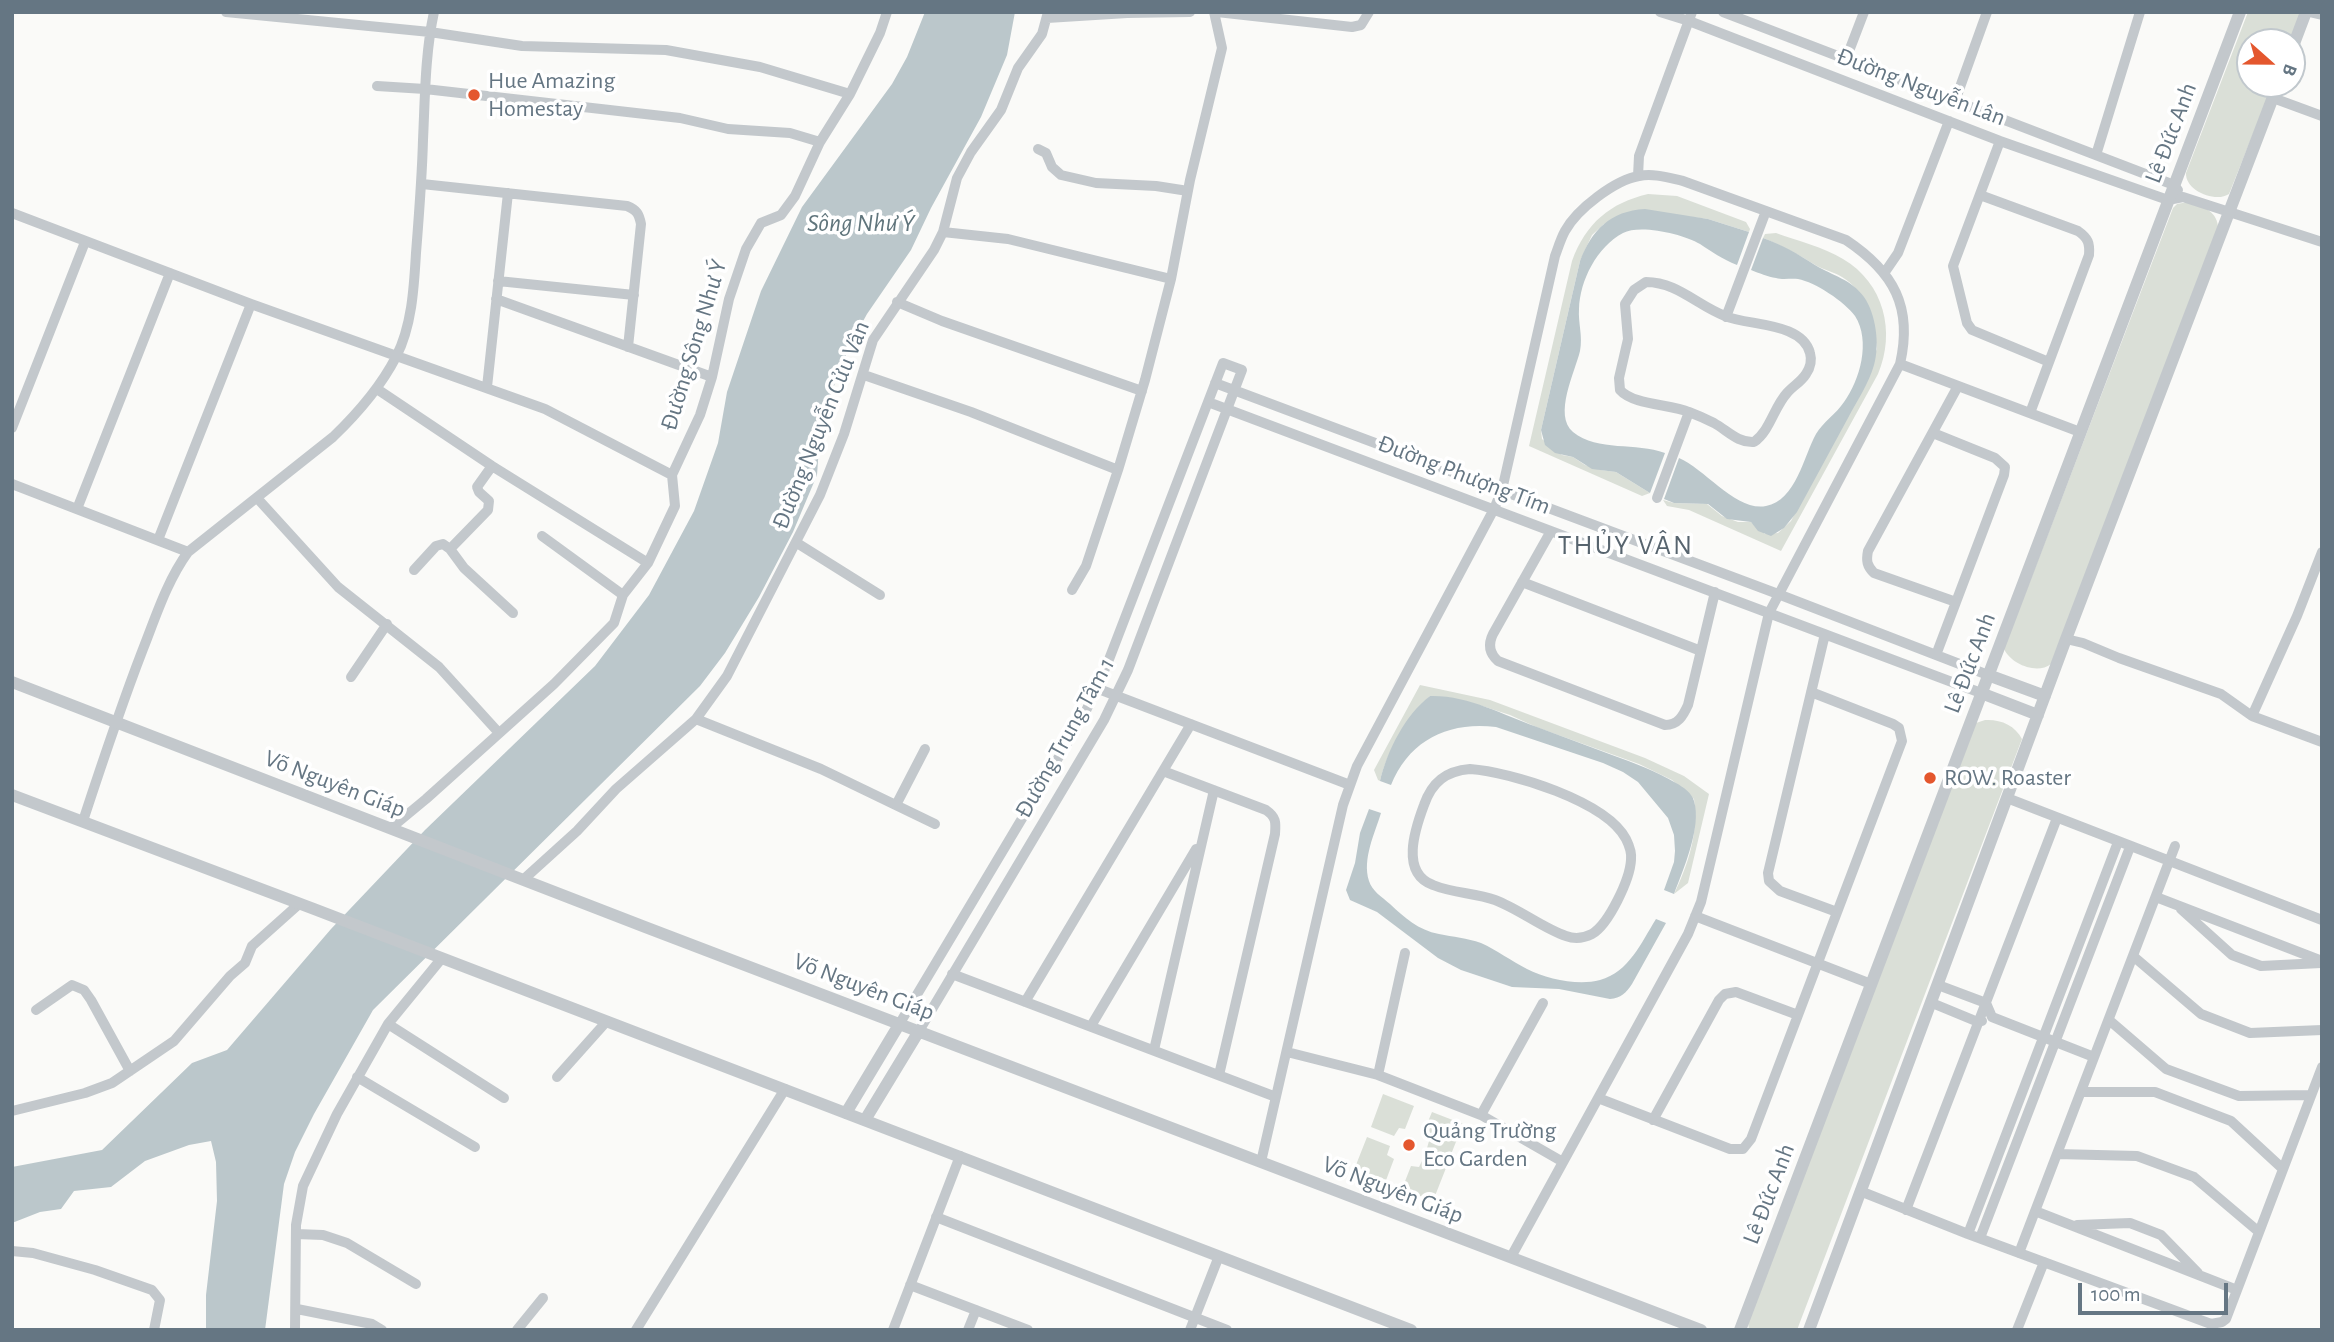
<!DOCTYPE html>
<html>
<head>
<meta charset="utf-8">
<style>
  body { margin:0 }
  #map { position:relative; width:2334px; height:1342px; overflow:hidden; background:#fafaf8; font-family:"Alegreya Sans",sans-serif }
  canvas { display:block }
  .frame { position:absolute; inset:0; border:14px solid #657683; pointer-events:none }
  .north { position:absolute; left:2236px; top:28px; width:70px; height:70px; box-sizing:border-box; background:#fff; border:2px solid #c1c8cd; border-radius:50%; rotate:111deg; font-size:19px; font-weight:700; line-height:28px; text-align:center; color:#657683 }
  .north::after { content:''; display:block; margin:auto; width:24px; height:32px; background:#e4572e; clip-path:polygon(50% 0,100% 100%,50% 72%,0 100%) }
  .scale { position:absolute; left:2078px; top:1283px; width:150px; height:32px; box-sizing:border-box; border:4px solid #657683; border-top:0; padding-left:9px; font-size:21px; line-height:24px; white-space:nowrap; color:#657683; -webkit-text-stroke:5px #fff; paint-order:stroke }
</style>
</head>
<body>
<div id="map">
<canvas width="2334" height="1342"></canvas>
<div class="frame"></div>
<div class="north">B</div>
<div class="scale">100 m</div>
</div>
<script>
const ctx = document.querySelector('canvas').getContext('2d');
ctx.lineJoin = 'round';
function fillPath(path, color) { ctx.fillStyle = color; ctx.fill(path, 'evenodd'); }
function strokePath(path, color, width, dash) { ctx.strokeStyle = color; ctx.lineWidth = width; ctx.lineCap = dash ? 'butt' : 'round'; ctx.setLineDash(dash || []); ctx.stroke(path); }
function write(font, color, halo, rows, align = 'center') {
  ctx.font = font + ' "Alegreya Sans",sans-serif'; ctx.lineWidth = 7; ctx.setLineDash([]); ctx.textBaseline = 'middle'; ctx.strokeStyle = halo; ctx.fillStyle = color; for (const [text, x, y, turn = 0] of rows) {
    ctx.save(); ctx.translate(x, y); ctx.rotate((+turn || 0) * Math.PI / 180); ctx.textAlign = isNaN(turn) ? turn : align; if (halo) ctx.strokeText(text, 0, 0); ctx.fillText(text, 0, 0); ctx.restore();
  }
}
fillPath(new Path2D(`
  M2248,12H2301L2289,42H2250V84H2273L2229,194C2216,203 2185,191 2186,173Z
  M1648,194L1677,196L1746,222L1750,229L1749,232L1708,219L1668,214L1604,224L1592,235L1580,261L1541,430L1542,439L1562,455L1573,457L1585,465L1601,470L1616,472L1650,493L1642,496L1529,446L1572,261C1586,223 1610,203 1648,194Z
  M2188,202C2201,207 2216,209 2218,226L2051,664C2037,675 2011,664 2004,649L2173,208L2177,204Z
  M1776,233C1798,241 1823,247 1843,259C1884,283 1896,332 1878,374L1781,551L1689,510L1667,506L1663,500L1674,503L1707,504L1722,516L1738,522H1751L1765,534L1778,533L1791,521L1877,349C1874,323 1867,292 1842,277C1834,272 1825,270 1817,266C1799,255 1783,246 1763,238L1765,234Z
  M1420,685L1490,700L1645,758L1684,776L1709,794L1688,883L1674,894C1688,865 1699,832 1694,799L1672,780L1639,764L1536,727L1510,715L1479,705L1430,696C1407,720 1388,748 1380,781L1378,780L1374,770Z
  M1985,720C2000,719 2015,725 2022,739L1797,1330H1749L1748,1323L1976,723Z
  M1383,1094L1414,1106L1405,1129L1399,1128L1394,1136L1371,1127Z
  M1432,1112L1463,1124L1450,1157L1427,1148L1429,1141L1422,1136Z
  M1367,1137L1390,1146L1387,1155L1394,1159L1385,1183L1354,1170Z
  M1423,1159L1446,1168L1433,1201L1402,1189L1411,1166L1419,1167Z`), '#dadfd7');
fillPath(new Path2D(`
  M925,12H1015L1007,55L981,117L931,208L911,250L867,314L850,345L821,419L817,475L793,532L759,597L725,653L700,686L373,1010L314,1114L295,1152L284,1184L265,1330H206V1295L217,1201L216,1162L211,1141L189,1145L145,1161L111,1187L74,1191L61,1209L40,1212L12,1223V1167L102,1150L192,1063L227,1050L331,929L425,830L595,666L649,595L694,511L718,443L727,392L761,291L802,207L892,84L907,57Z
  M1645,209L1708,219L1749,232L1737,265C1722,259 1712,252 1700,244C1683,234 1640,224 1623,233C1597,247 1580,280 1579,309C1578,323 1583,336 1580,351C1575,372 1553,415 1573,432C1598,452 1636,442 1665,453L1650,493L1616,472L1592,469L1573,457L1555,453L1545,445L1541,430L1580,261C1592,230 1610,211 1645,209Z
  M1763,238C1783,245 1798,254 1815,265C1833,276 1851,279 1864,297C1876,314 1880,345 1874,365C1869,383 1857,401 1848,418C1831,449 1814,481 1797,512L1784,528L1771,536L1758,531L1751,522L1727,519L1708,504L1674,503L1664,499L1679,458C1705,469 1737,512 1766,506C1796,501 1804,455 1816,434C1823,422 1836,414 1844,402C1860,380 1871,341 1855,316C1845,302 1815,282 1798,279C1791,278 1783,280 1776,278C1768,277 1759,273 1751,270Z
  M1430,696C1468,695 1503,715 1537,727C1562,736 1587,746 1612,755C1634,763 1656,771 1676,783C1683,787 1692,793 1694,801C1702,827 1683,870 1674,894L1664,890L1674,862L1675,851L1674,835L1668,818L1638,782L1623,772L1603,763L1496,727C1449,721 1409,740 1391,785L1380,781C1387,751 1405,715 1430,696Z
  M1369,809L1381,813C1375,833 1362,859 1369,881C1372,891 1382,897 1390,904C1405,918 1418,930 1439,934C1453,937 1467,938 1481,943C1497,950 1511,961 1527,969C1547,979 1578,986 1600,980C1629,972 1641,943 1656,919L1666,923L1632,984C1626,993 1621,998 1610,999L1559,989L1512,987L1461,970L1438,958L1377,912L1350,900L1346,890L1355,863L1360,833Z`), '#bbc7cb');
strokePath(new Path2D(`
  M226,12L430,32L522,46L666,50L760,67L850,94
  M1217,12L1352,27L1361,25L1369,12
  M1660,12L1689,21L2000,141L2168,200L2183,197L2322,242
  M1723,12L2174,185L2178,190
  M2309,12L2322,15
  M1047,18L1127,13L1190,12
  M1846,59L1864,12
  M377,86L425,89L680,118L728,129L790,133L820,142
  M2273,98L2322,116
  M1955,101L1987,12
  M2000,141L1953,266L1967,323L1972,330L2049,362
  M1038,149L1046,153L1052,167L1061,175L1096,183L1156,186L1188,191
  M2096,155L2140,12
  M1638,176L1639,156L1692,12
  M422,184L627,206C637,210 639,214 641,224L628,347
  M1980,195L2078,231C2088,238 2090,243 2089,255L2030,413
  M12,213L251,304L545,409L672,475
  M943,232L1008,239L1171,279
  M1885,272L1898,253L1949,121
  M498,281L634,295
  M1646,282C1677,282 1698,306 1725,316C1749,326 1802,322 1810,353C1812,360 1810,368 1806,374C1801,382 1793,386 1787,393C1774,407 1770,431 1754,442C1738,443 1728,431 1714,423C1706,419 1697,415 1689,412C1670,404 1633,405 1620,390L1619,378L1628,339L1625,304L1634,290Z
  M496,299L712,377
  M897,302L942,321L1142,391
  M1726,317L1766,211
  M1900,364L2080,432
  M864,375L971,412L1118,470
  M1215,383L1778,594L1988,675
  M487,387L508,193
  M377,389L492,466L648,563
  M1208,402L1981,693
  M12,428L85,242
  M1933,433L1995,458L2005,467L2004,475L1936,655
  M12,484L188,552
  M257,498L338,587L439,667L499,733
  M1657,498L1689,412
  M77,509L170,273
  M1551,531L1493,634C1488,644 1489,653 1498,661L1665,725C1678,725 1683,716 1688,705L1715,592
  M542,536L623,595
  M158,540L251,304
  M797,543L880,595
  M450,549L488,510L489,501L479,492L477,487L492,466
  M414,570L436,546L443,544L450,549L464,568L513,613
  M1522,582L1701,651
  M1072,590L1086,566L1118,470L1145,380L1171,279L1190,180L1222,48L1214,12
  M1956,602L1874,573C1867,566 1866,561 1868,551L1958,386
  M1825,634L1768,873L1769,881L1780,891L1837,912
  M2066,639L2083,643L2119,658L2221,694L2252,716L2322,742
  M351,677L387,624
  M1096,688L1350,785
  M2252,716L2297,616L2322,552
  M696,719L821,769L935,824
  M1470,769C1511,772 1606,801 1626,839C1629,845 1632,853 1631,860C1630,879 1609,924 1592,934C1584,938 1574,939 1566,936C1544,929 1519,909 1495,900C1475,893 1452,893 1433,885C1400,873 1415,829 1424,805C1432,782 1446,771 1470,769Z
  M1163,771L1266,810C1276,817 1276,822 1275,834L1219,1075
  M2007,798L2322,920
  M896,805L925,749
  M83,821C102,763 121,706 143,649C156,616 167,581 188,552L333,437C358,413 380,388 396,357C412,326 414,287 416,253C419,215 422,178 423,140C425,98 425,54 434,12
  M391,828L426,799L554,684L614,623L623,595L648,563L675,506L672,475L700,415L712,377L729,299L746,249L761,223L781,215L795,196L820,142L850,94L880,33L887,12
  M524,879L577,831L616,789L696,719L727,676L820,495L844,434L873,340L934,250L943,232L957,178L971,152L1001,110L1018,68L1042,34L1048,12
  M2156,897L2322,961
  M2181,909L2232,955L2261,966L2321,963
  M1695,916L1871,984
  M2133,956L2201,1014L2250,1033L2322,1030
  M952,974L1276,1097
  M1938,985L1986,1003L1992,1017L2094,1057
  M1025,1002L1191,724
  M1932,1003L1978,1022L1982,1021
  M36,1010L72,985L84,990L91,1000L130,1071
  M2109,1020L2166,1069L2239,1096L2311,1095
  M900,1023L1085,713L1108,662L1223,363L1242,370L1128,670L1104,720L919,1031
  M388,1024L504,1098
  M1091,1026L1196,849
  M1154,1050L1214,790
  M1287,1052L1378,1075L1481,1115L1563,1162
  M1378,1075L1405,953
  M357,1077L475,1147
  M557,1077L607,1021
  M2081,1092H2155L2231,1121L2283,1169
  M1598,1098L1730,1149H1743L1751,1139L1902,741L1899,728L1893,724L1811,692
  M12,1111L85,1093L112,1083L174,1041L230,976L245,963L252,946L299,904
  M1481,1115L1543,1003
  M1653,1120L1719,1000L1725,994L1736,992L1798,1015
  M2057,1154L2137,1156L2194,1177L2259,1232
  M1261,1162L1343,805L1357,766L1494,509L1502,490L1555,256C1558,248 1561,238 1565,231C1577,209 1615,180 1639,176C1654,173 1669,178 1683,181L1846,240C1894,272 1913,307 1900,364L1769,613L1701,902L1688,934L1511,1257
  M1860,1191L1968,1234L2211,1324L2222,1322L2226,1319L2322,1067
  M1906,1210L2057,818
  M2035,1211L2237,1290
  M936,1217L1227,1330
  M2077,1225L2130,1223L2161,1235L2198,1273
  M296,1234L323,1235L347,1243L416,1284
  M1968,1234L2118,842
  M1980,1238L2130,847
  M12,1251L33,1253L95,1270L152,1290L160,1300L154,1330
  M2019,1253L2175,846
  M910,1285L1028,1330
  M297,1309L372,1324L382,1330
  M295,1330L296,1225L303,1186L337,1114L388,1024L442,958
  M517,1330L543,1298
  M636,1330L785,1089
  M893,1330L960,1156
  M968,1330L976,1310
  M1190,1330L1219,1256
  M2017,1330L2044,1262`), '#c3c8cc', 10);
strokePath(new Path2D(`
  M2292,49L2306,12
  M1988,675L2045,696
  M12,682L645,927L1701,1330
  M1981,693L2038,715
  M12,795L314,909L1411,1330
  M846,1113L900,1023
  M865,1120L919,1031
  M1740,1330L2240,12
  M1809,1330L2066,639L2278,84`), '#c3c8cc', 12);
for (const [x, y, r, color] of [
  [474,95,7,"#e4572e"],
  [1930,778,7,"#e4572e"],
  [1409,1145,7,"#e4572e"]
]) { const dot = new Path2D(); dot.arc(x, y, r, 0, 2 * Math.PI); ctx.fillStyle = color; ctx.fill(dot); strokePath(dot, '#fff', 2.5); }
write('24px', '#657683', '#fff', [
  ["Hue Amazing",488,81],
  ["Homestay",488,109],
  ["ROW. Roaster",1944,778],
  ["Quảng Trường",1423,1131],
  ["Eco Garden",1423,1159]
], 'left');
write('24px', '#657683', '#fff', [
  ["Đường Nguyễn Lân",1921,87,21],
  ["Lê Đức Anh",2171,133,-69],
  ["Đường Sông Như Ý",694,345,-73],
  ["Đường Nguyễn Cửu Vân",821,425,-68],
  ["Đường Phượng Tím",1464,475,21],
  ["Lê Đức Anh",1970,663,-69],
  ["Đường Trung Tâm 1",1065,738,-61],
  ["Võ Nguyên Giáp",335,784,21],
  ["Võ Nguyên Giáp",864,987,21],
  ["Võ Nguyên Giáp",1393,1190,21],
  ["Lê Đức Anh",1769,1194,-69]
]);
write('italic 26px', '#60757c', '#fff', [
  ["Sông Như Ý",861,223]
]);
ctx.letterSpacing = '2px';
write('28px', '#57646e', '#fff', [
  ["THỦY VÂN",1626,546]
]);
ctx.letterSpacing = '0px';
</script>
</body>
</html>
